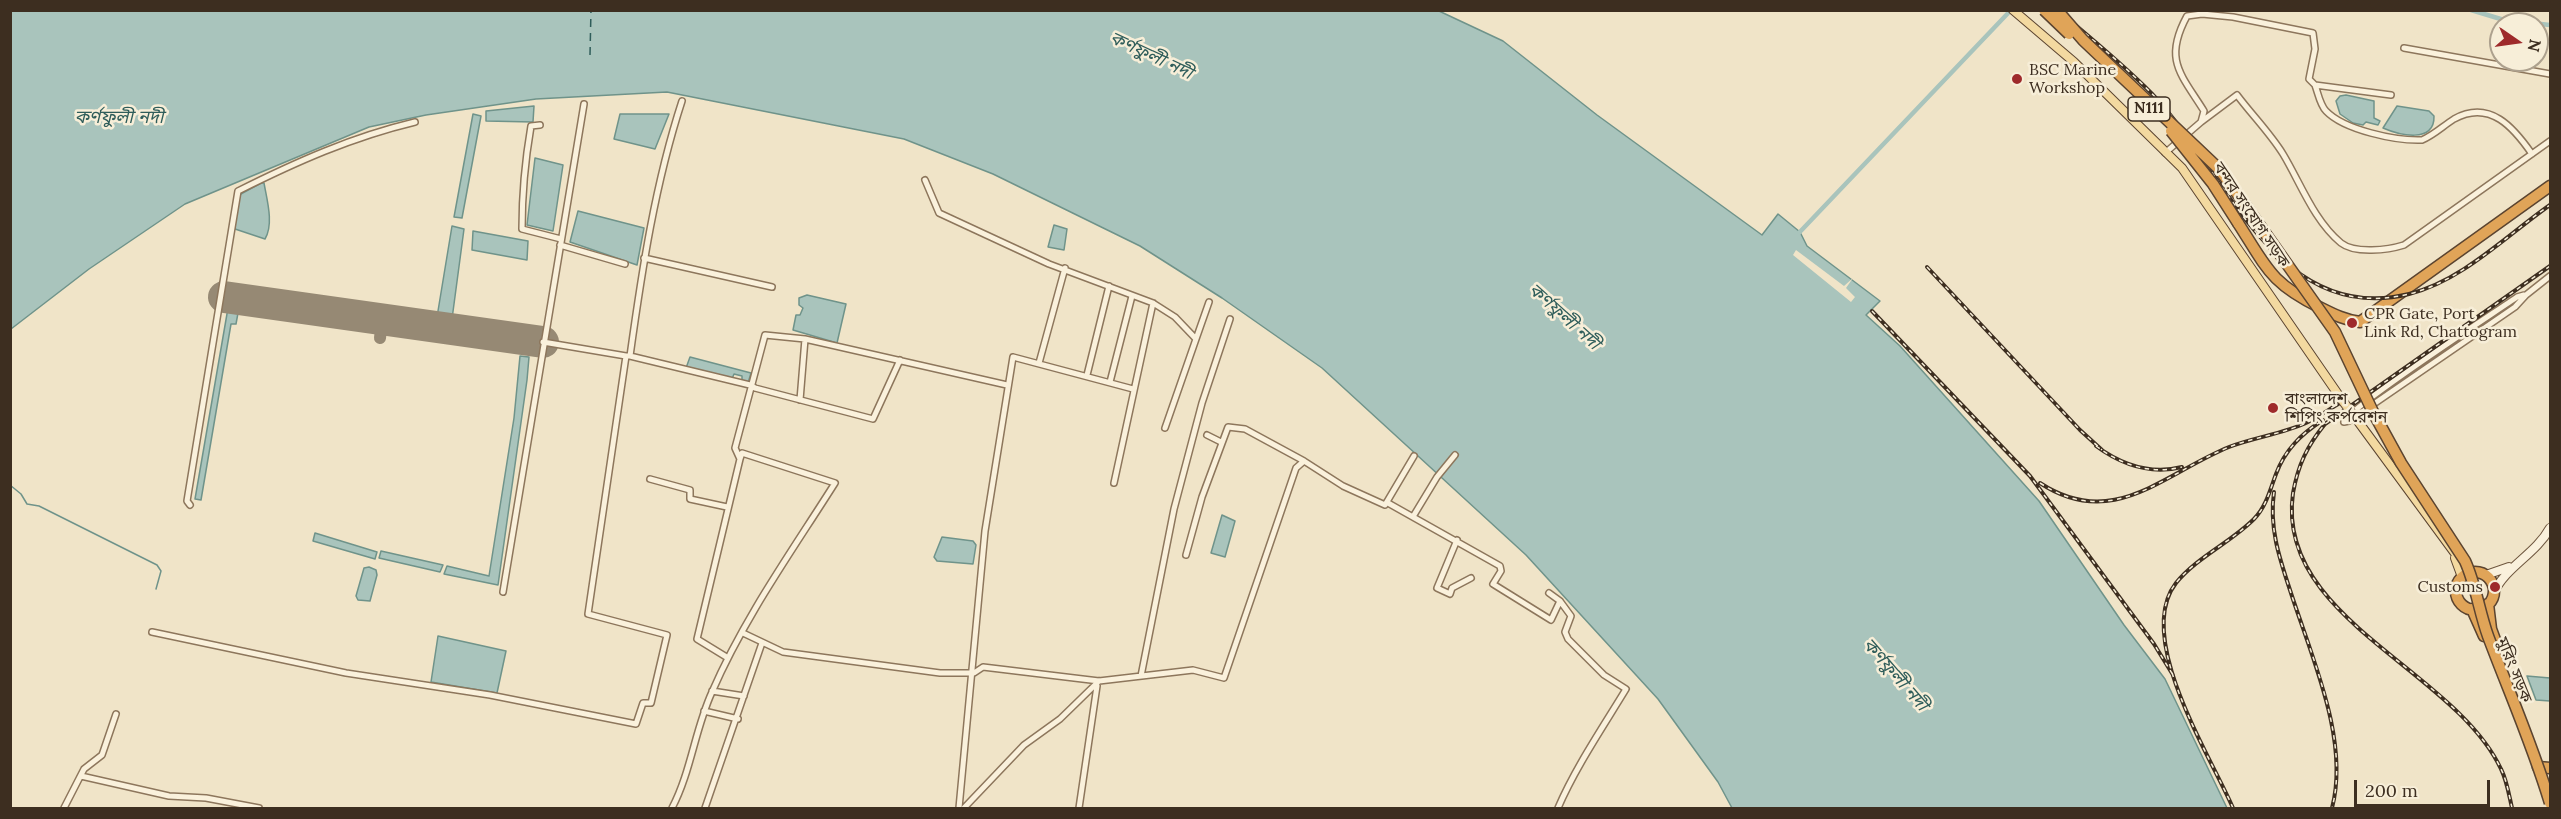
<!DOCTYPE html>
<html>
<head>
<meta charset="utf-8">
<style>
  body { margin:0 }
  #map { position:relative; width:2561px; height:819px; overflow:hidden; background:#f0e4c8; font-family:Lora,serif }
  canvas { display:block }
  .frame { position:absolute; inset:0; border:12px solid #3d2e20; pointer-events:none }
  .north { position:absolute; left:2489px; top:12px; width:60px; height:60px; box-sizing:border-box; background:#f7eed8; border:2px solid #ada18e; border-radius:50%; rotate:103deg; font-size:16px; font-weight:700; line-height:24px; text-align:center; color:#3d2e20 }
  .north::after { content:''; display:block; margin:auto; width:21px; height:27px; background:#9e2a2b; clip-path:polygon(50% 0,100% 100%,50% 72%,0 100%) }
  .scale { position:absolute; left:2354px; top:780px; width:136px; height:27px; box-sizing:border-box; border:3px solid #3d2e20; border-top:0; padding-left:8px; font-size:18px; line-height:21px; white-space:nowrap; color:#3d2e20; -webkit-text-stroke:4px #f7eed8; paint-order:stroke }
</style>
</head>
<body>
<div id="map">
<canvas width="2561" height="819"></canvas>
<div class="frame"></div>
<div class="north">N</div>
<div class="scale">200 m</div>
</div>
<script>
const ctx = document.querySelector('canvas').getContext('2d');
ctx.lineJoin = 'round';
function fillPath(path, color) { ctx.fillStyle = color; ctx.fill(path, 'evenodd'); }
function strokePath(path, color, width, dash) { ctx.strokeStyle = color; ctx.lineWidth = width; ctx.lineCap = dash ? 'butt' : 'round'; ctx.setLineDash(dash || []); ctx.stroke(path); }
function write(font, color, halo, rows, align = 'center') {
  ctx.font = font + ' Lora,"Noto Sans Bengali",serif'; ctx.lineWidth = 5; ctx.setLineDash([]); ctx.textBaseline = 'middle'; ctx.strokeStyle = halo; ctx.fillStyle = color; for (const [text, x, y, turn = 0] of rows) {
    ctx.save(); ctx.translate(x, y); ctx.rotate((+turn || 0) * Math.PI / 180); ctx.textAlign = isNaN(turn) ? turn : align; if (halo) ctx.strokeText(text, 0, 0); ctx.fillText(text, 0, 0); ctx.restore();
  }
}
const water = new Path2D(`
  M11,11H1439L1503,41L1597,115L1762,235L1778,214L1800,232L1807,246L1880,301L1866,315L1900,346L2039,501L2124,625L2165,679L2227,808H1732L1718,782L1658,699L1526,555L1322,368L1222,298L1140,246L993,174L904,139L667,92L536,99L426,115L369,127L185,204L89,269L11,329Z
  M2346,95L2374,101V118L2380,121L2378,125L2366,122L2363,125L2353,123L2340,114L2336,101L2340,96Z
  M534,106L533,122L486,121V111Z
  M2397,106L2429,111L2434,116C2435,144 2399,135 2383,128Z
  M473,114L481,116L462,218L454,217Z
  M620,114H669L655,149L614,139Z
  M535,158L563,165L553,231L527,225Z
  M261,183H264C267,200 274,224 265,239L235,229V226L239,195Z
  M578,211L644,228L637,265L570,242Z
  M1054,225L1067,229L1064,250L1048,247Z
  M452,226L464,229L452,319L437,317Z
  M473,231L528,241L527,260L472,250Z
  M807,295L846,304L837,343L793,330L796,315H800L803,308L799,305V298Z
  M228,308L238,313L236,324H231L201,500L195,499Z
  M520,356L529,357L527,380L498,585L444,574L447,566L489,576L514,418Z
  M690,357L751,373L748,383H742V376L734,374L732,379L686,368Z
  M1222,515L1235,521L1225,557L1211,553Z
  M315,533L377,552L375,559L313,541Z
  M942,537L973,541L976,545L973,564L937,561L934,557Z
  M381,551L443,565L440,572L379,558Z
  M369,567L376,570L377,575L370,601L358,600L356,596L364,568Z
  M438,636L506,651L497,693L431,682Z
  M2527,676L2550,678V701L2536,700Z`);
fillPath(water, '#a9c4bc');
strokePath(water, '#6f938a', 1.5);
fillPath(new Path2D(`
  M1796,250L1844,286L1853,278L1846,288L1855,297L1851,302L1793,255Z`), '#f0e4c8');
strokePath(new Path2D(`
  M10,485L21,494L27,504L39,506L157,565L161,571L156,589`), '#6f938a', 1.5);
strokePath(new Path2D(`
  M2471,10L2504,20L2550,25
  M1796,236L2011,10`), '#a9c4bc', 4.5);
strokePath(new Path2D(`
  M590,55L591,10`), '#2f5d5a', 1.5, [8, 6]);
strokePath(new Path2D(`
  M380,338L382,320`), '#968974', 12);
strokePath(new Path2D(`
  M224,297L543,342`), '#968974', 32);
const street = new Path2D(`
  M2404,48L2550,74
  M2315,85C2318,93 2320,105 2326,111C2344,130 2396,141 2422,140C2434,135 2443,126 2454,119C2490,99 2514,128 2532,154
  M2201,122L2237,95C2252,115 2270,133 2283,154C2300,182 2314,221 2341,243C2355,254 2388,250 2404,245L2550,141
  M540,125L531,126C525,161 522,194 522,229L561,239
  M2165,153L2201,122L2204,111C2181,74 2163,60 2187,16L2202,14L2233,17L2313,33L2315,49L2309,79L2315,85L2391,95
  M925,180L939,213L1049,264L1153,303L1175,317L1196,339L1209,302
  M560,245L625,264
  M644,258L772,287
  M543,342L626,356
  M630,356L750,385L755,388L873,419L900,360
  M1039,363L1065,268
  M1087,375L1109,286
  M1110,382L1132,296
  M800,400L805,339
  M2344,422L2349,421L2515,307L2526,295L2550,276
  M2344,422C2349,407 2494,313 2517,297L2524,295
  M1165,428L1196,339
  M1207,435L1221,442
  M1304,461L1343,486L1385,505L1414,456
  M650,479L690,490V499L727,507
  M1114,483L1153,303
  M1388,503L1500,566L1501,571L1493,584L1551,620L1560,601L1571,616L1565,632L1568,639L1604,675L1626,689C1603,727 1575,768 1558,808
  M190,505L187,501L238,191C296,162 352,137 415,122
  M1414,515L1437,477L1455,455
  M1457,540L1437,588L1450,594L1452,588L1471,578
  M503,592L584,104
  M1549,593L1560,601
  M152,632L346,673L490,695L636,724L643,703H651L667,635L588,614L626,356H630C642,270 655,184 682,101
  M743,633L783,652L940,673H974L983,667L1099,681L1193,670L1224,678L1296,468L1304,461L1245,429L1228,427L1202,497L1186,555
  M728,658L697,639L740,459L735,448L765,335L805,339L1007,385
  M1141,676L1174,509L1202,403L1230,319
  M712,691L744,696
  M704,711L738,719
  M81,776L169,796L206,798L259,808
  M64,808L84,769L102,755L116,714
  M672,808C691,772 695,729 712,692C744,618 792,551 835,483L742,453L740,459
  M705,808L762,643
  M959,808L985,531L1013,357L1133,389
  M964,808L1024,745L1060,719L1099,681
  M1079,808L1097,686`);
const secondary = new Path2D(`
  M2486,575L2509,567
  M2493,594C2506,566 2535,555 2550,528`);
const primary = new Path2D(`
  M2013,10L2074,62L2182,168L2342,400
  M2357,420L2465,567
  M2455,558L2462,577`);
const highway = new Path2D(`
  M2238,223C2267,268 2270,283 2321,308C2335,315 2345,320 2360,322L2550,186
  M2456 591a19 19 0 1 1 38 0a19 19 0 1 1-38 0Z
  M2488,604L2491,629L2498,648
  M2472,609L2484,636
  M2538,767L2550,768`);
strokePath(street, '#8d765c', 8);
strokePath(secondary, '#6f573f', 10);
strokePath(primary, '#5b4430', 10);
strokePath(highway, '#5b4430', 13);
strokePath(street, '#faf1dc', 5);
strokePath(secondary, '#faf1dc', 8);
strokePath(primary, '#f3d9a0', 8);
strokePath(highway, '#e0a458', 10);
const rail = new Path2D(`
  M2058,10C2091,39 2127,67 2157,99C2227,175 2278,326 2409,294C2462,281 2507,235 2550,205
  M1927,267L2080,430L2102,450
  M1872,311L2030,476L2154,644L2173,675
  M2096,446C2122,465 2150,475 2182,467
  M2040,483C2113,531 2163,474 2229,447C2255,437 2283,434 2308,422C2320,416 2331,408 2343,401
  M2274,492C2269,527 2279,557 2290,590C2311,656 2350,740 2332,808
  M2233,808C2210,755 2134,637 2176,583C2197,557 2230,543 2254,519C2266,507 2270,490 2276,474C2285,450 2301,434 2323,420
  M2512,808C2509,795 2507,781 2501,769C2454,669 2275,618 2293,493C2298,465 2307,446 2325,424L2550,266`);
strokePath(rail, '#3d2e20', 4);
strokePath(rail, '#f7eed8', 1.5, [4.5]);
const primaryBridge = new Path2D(`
  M2342,400L2357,420`);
const highwayBridge = new Path2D(`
  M2044,10L2069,34
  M2057,10L2083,40L2218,168L2234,189L2335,332L2373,412L2401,463L2465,561C2476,585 2479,611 2488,636C2509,692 2533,746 2550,803
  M2171,131L2213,184L2238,223`);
strokePath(primaryBridge, '#5b4430', 10, []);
strokePath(highwayBridge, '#5b4430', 13, []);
strokePath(primaryBridge, '#f3d9a0', 8);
strokePath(highwayBridge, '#e0a458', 10);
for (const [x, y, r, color] of [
  [2017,79,6,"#9e2a2b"],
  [2352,323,6,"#9e2a2b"],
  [2273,408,6,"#9e2a2b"],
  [2495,587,6,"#9e2a2b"]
]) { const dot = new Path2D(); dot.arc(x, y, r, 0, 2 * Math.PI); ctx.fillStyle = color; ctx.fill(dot); strokePath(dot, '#f7eed8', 2); }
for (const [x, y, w] of [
  [2149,109,42]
]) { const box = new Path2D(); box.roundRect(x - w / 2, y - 12, w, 24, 4.5); ctx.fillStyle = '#f7eed8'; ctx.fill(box); strokePath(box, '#3d2e20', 1.5); }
write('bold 15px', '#3d2e20', null, [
  ["N111",2149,109]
]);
write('16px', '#3d2e20', '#f7eed8', [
  ["BSC Marine",2029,70],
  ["Workshop",2029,88],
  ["CPR Gate, Port",2364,314],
  ["Link Rd, Chattogram",2364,332],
  ["বাংলাদেশ",2285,399],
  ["শিপিং কর্পরেশন",2285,417],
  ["Customs",2483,587,"right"]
], 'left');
write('16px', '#3d2e20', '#f7eed8', [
  ["বন্দর সংযোগ সড়ক",2251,215,56],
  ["মুরিং সড়ক",2514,670,68]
]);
write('italic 18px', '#2f5d5a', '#f7eed8', [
  ["কর্ণফুলী নদী",1151,56,25],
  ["কর্ণফুলী নদী",119,118],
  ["কর্ণফুলী নদী",1564,317,42],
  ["কর্ণফুলী নদী",1895,675,49]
]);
</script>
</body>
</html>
